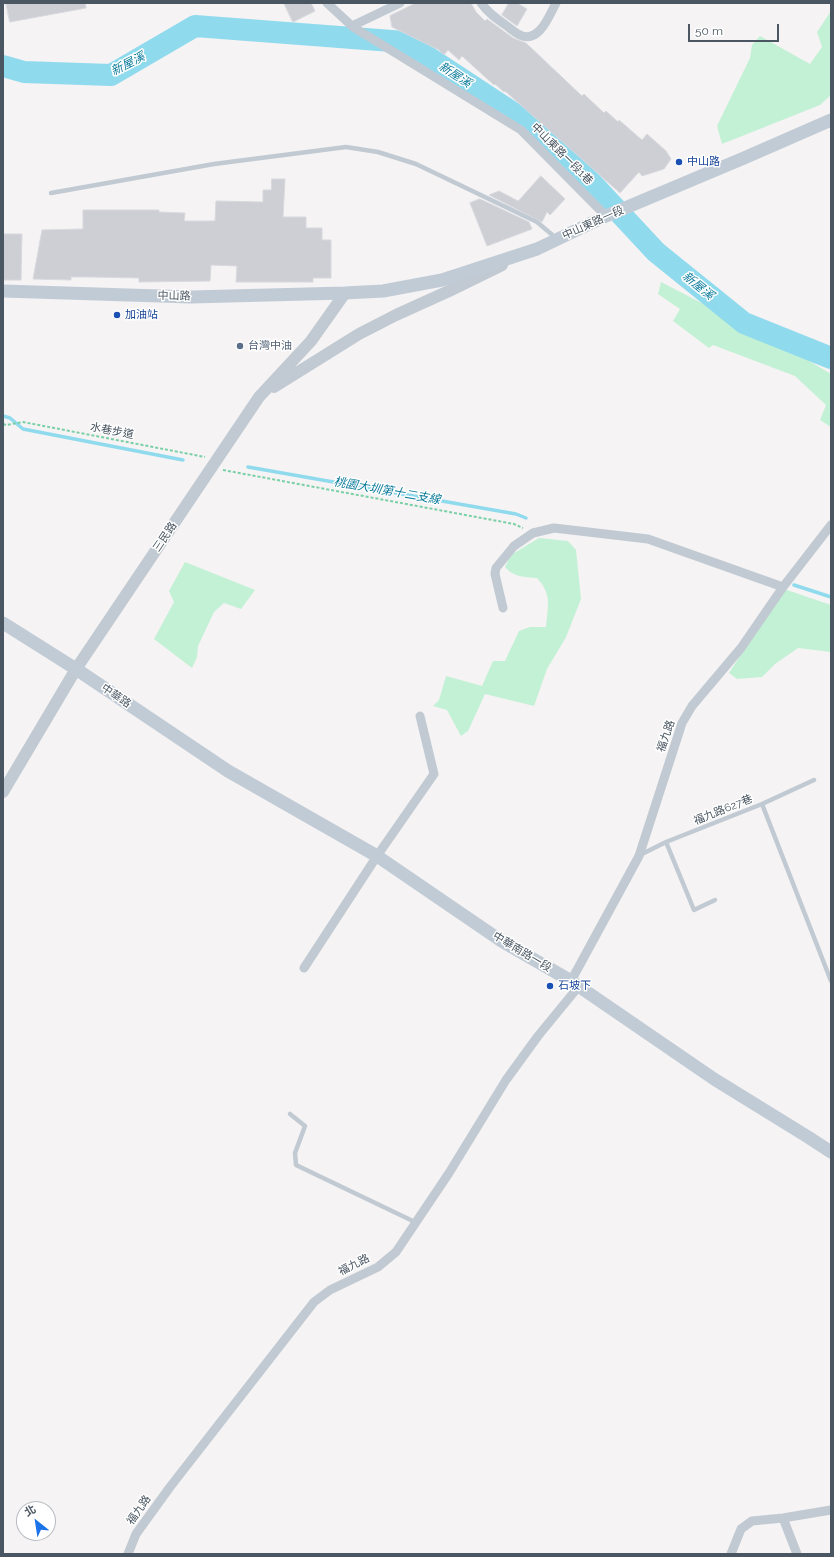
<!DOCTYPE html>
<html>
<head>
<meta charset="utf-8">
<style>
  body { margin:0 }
  #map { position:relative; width:834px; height:1557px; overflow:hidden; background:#f5f3f3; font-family:Raleway,"Noto Sans TC",sans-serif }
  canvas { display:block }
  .frame { position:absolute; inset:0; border:4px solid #4a5661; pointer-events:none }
  .north { position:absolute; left:16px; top:1501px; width:40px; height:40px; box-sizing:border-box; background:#fff; border:1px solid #b7bbc0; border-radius:50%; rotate:330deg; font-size:11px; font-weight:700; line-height:16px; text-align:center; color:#4a5661 }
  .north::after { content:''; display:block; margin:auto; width:14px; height:18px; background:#1a73e8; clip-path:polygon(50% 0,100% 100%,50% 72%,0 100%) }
  .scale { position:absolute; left:688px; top:24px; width:91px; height:18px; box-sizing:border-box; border:2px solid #4a5661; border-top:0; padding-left:5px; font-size:12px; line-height:14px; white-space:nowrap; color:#4a5661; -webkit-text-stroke:3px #fff; paint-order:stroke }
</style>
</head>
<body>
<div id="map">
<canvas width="834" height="1557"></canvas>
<div class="frame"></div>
<div class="north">北</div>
<div class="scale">50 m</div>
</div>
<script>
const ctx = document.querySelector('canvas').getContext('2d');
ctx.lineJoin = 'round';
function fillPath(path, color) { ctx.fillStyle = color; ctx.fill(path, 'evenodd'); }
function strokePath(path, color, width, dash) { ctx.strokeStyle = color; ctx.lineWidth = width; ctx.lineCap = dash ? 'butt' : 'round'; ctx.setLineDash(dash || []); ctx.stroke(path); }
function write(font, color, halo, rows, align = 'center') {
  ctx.font = font + ' Raleway,"Noto Sans TC",sans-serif'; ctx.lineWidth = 3; ctx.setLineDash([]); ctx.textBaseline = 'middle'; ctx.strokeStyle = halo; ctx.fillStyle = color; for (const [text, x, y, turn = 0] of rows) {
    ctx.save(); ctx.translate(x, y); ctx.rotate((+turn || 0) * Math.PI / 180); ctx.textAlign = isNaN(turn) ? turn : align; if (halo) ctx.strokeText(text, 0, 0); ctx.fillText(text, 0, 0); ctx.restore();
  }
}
fillPath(new Path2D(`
  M831,11V95L820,105L722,144L717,126L750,58L752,45L760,36L810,64L822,47L817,32Z
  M661,282L779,343L831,374V427L820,420L826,405L795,376L713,345L709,348L673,321L680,309L658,294Z
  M539,538L568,541L576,550L581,599L566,637L547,669L534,706L485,694L468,731L461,736L447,710L433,706L439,700L446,676L482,686L493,661H505L519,631L530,627H546C548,606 552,594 537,578C524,577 513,577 505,567L511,555Z
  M185,562L255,590L241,609L224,603L214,612L198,646L197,657L192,668L154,639L174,602L169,591Z
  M784,589L831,605V652L798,648L775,664L762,677L737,679L729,673Z`), '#c3f1d5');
strokePath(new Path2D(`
  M3,416L10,418L23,429L183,460
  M248,467L516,514L526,518
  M794,585L831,597`), '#90daee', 3.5);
strokePath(new Path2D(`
  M3,66L24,72L111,75L195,26L405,42L548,136L656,252L744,323L831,358`), '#90daee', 22);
const building = new Path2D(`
  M6,3H85L86,8L10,22Z
  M284,3H311L315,11L293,22Z
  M416,3H471L476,12L485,21L487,19L513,38L526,43L582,96L584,94L604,113L606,111L618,122L619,120L642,140L647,134L666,151L671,159L664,169L642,176L639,172L620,193L505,91L504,92L495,84L494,85L462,56L459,60L448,50L444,55L439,50L392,27L390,16Z
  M509,3H517L527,9L517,26L502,15Z
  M541,176L565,199L550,215L547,212L542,222L489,195L499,191L518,201Z
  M272,179H285L283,217H306V228H322V240H331V278H313V282H236L237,266L211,265L210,281L139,282V278L91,277H71V280L33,279L42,230L83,229V210H159V212L185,213L184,221H215L216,201L263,202V190H271Z
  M480,199L529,222L532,229L487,246L470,203Z
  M3,234H22L21,280H3Z`);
fillPath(building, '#cdcfd5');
strokePath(building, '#d7d9de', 1);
strokePath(new Path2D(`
  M3,424L6,425L23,422L205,457
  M223,470L514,524L523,528`), '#7ad0a6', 2, [3, 2]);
strokePath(new Path2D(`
  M51,193L214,164L346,147L378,152L416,164L537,222L556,238
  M762,804L831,981
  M666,842L694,910L715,900
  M640,855L666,842L762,804L814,780
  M290,1114L305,1126L295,1153L296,1165L417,1223`), '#c1cad2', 4.5);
strokePath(new Path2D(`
  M327,3L353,27L521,130L606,216
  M481,3C488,13 497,19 507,26C511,29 515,33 520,35C539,44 549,16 556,3
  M352,26L400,3
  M503,608L495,574L496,568L514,546L533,533L554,528L648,539L783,587
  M304,968L377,856L434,774L420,716
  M571,981L639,856L682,723L692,706L741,648L783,587L831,525
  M783,1518L797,1554
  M128,1554L136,1534L170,1487L314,1302L330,1290L378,1267L396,1252L449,1173L506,1080L538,1036L579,986
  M731,1554L741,1529L752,1521L783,1518L831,1510`), '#c1cad2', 9);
strokePath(new Path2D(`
  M274,387L359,334L396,315L449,291L502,265
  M3,792L76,669L259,397L311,341L345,293`), '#c1cad2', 12);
strokePath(new Path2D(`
  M3,291L191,297L345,293L383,291L442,280L537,249L606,216L744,158L831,120
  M3,623L76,669L228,771L377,856L500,940L571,981L714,1079L808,1137L831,1152`), '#c1cbd6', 13);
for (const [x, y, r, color] of [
  [679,162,4,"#1a4fb4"],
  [117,315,4,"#1a4fb4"],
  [240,346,4,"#5c6f8a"],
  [550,986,4,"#1a4fb4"]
]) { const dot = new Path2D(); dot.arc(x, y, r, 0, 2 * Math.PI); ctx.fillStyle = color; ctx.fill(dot); strokePath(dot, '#fff', 1.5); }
write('11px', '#4a5661', '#fff', [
  ["中山東路一段1巷",562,154,45],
  ["中山東路一段",593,223,-24],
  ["中山路",174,296,1],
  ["水巷步道",112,431,11],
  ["三民路",165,537,-56],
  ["中華路",116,696,34],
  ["福九路",666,736,-71],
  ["福九路627巷",723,810,-22],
  ["中華南路一段",522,952,31],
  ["福九路",354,1265,-27],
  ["福九路",139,1510,-55]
]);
write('11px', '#164399', '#fff', [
  ["中山路",687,162],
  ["加油站",125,315],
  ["石坡下",558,986]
], 'left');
write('11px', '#4e5e75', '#fff', [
  ["台灣中油",248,346]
], 'left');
write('italic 12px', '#0c7c9b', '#fff', [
  ["新屋溪",128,64,-27],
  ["新屋溪",455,75,33],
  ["新屋溪",698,286,39],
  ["桃園大圳第十二支線",387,491,10]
]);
</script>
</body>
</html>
